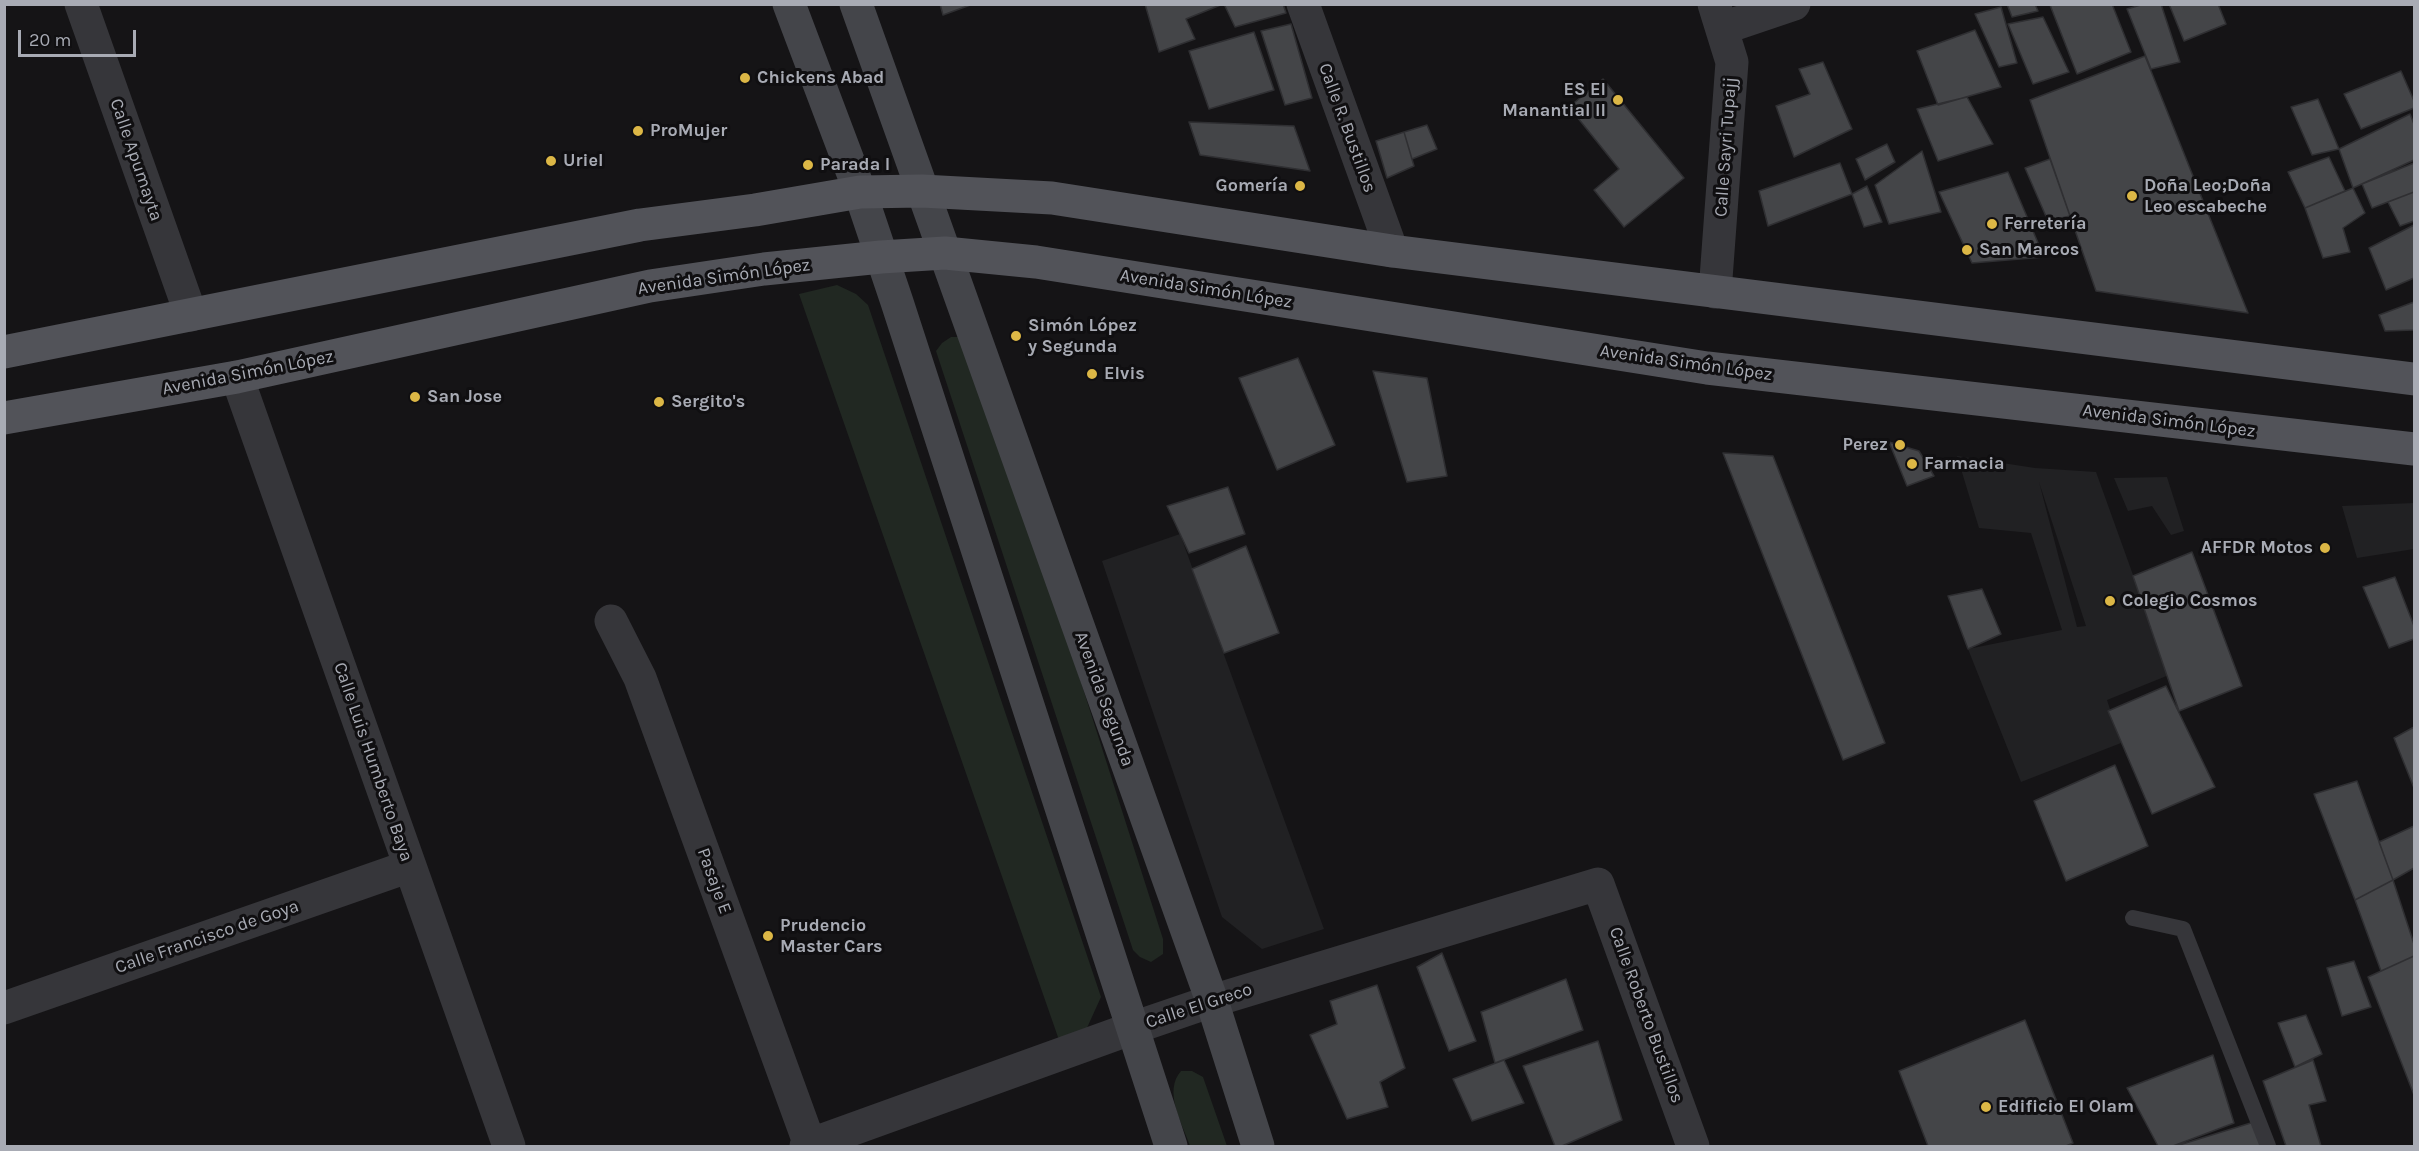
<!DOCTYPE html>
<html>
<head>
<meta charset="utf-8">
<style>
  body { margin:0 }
  #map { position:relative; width:2419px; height:1151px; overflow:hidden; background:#151416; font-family:Karla,sans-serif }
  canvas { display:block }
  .frame { position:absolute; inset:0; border:6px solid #a8abb4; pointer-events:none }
  .scale { position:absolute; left:18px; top:30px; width:118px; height:27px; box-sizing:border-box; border:3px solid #a8abb4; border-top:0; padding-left:8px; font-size:18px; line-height:21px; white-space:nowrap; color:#a8abb4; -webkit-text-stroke:4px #100f11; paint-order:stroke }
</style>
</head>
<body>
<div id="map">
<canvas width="2419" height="1151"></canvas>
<div class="frame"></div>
<div class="scale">20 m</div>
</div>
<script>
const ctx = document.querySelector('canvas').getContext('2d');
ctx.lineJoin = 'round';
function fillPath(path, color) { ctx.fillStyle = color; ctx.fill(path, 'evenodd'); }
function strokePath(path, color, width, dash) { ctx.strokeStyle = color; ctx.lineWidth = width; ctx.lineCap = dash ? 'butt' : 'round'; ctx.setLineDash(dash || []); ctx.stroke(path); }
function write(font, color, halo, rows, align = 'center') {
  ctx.font = font + ' Karla,sans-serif'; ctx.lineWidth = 6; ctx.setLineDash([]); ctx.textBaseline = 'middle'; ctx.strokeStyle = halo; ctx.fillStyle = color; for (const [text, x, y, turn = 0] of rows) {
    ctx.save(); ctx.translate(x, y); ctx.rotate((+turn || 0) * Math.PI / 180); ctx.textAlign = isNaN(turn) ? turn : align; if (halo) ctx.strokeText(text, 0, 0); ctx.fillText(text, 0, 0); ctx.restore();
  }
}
fillPath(new Path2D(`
  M1957,456L2035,468L2096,472L2169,675L2107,700L2121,743L2021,782L1968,649L2062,630L2031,533L1979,528ZM2039,482L2086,626L2077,627Z
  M2167,477L2184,531L2171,535L2152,506L2128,511L2114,478Z
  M2414,503V549L2357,558L2342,506Z
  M1180,534L1324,929L1262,949L1222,917L1102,561Z`), '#212123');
fillPath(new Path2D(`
  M837,285L856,294L868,305L1101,997L1086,1030L1059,1040L799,294Z
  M951,337H960L1039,551L1163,939V954L1151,962L1140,957L1133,950L936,351L942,343Z
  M1181,1071H1192L1203,1077L1227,1146H1190C1182,1123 1163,1091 1181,1071Z`), '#212822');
const building = new Path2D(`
  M940,4H973L943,15Z
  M1145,4H1223L1186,19L1195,39L1159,52Z
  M1224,4H1283L1286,13L1235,27Z
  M2007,4H2035L2038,11L2012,17Z
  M2112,4L2131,52L2077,74L2050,5Z
  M2144,4H2161L2180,62L2151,69L2127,9Z
  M2169,4H2218L2226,24L2184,41Z
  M2001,7L2017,63L1999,67L1975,14Z
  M2043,17L2069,72L2033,84L2008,24Z
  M1291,24L1312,98L1285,105L1261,31Z
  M1975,30L2001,87L1938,105L1917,51Z
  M1254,32L1274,90L1209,109L1189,51Z
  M2145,56L2193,176L2248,313L2096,291L2030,100Z
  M1823,62L1852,129L1794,157L1776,106L1810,94L1799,69Z
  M2401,71L2414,101V108L2361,129L2344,94Z
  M1603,79L1684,178L1624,227L1594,190L1619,169L1569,107Z
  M1967,97L1993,144L1938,161L1917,109Z
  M2318,99L2339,149L2312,155L2291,107Z
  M2410,114L2414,124V160L2353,188L2339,149Z
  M1189,122L1294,126L1310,171L1200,155Z
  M1427,125L1437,149L1412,159L1404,132Z
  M1404,132L1414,166L1387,178L1376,141Z
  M1887,144L1895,162L1865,180L1856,159Z
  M1922,151L1941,212L1889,224L1875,185Z
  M2329,157L2345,191L2305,208L2288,172Z
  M2050,159L2070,216L2048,221L2025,168Z
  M1840,163L1852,194L1768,226L1759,191Z
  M2414,163V192L2372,208L2362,184Z
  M2008,172L2044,257L1972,263L1939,192Z
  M1867,186L1882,222L1864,227L1852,194Z
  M2353,188L2365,213L2343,228L2350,252L2323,258L2305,208Z
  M2414,192V221L2400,226L2388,202Z
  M2414,225V278L2386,290L2369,248Z
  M2414,302V330L2385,331L2379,315Z
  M1298,358L1335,445L1277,470L1239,378Z
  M1373,371L1427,378L1447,476L1407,482Z
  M1889,442L1919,451L1934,476L1907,486Z
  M1723,453L1773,456L1885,743L1843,760Z
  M1228,487L1245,534L1189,553L1167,506Z
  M1246,546L1279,633L1224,653L1192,569Z
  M2192,552L2242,686L2179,711L2133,576Z
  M2395,577L2414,626V639L2389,648L2363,587Z
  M1982,589L2001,634L1968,649L1948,596Z
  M2166,686L2215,787L2152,814L2108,711Z
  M2414,727V788L2394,738Z
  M2115,765L2148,846L2066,881L2034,801Z
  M2357,781L2393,880L2355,900L2314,794Z
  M2414,826V868L2393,880L2379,842Z
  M2393,880L2414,944V956L2381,971L2355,900Z
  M1442,953L1476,1041L1449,1051L1417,967Z
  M2414,956V1095L2368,977Z
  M2354,961L2371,1007L2342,1016L2327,968Z
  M1566,979L1583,1030L1495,1063L1481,1012Z
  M1377,985L1405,1068L1380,1082L1388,1107L1347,1119L1310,1035L1337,1024L1330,1001Z
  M2306,1015L2322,1054L2295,1067L2278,1023Z
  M2025,1020L2073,1143L2066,1146H1928L1899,1071Z
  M1598,1041L1622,1120L1562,1146H1555L1523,1066Z
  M2213,1055L2234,1123L2173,1146H2158L2127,1088Z
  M1504,1060L1524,1103L1472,1121L1453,1079Z
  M2313,1060L2326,1101L2309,1105L2321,1146H2286L2263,1081Z
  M2254,1122L2262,1146H2176Z`);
fillPath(building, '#444548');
strokePath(building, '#2f2f32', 1.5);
strokePath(new Path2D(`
  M2133,918L2183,929L2268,1146`), '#36363a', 16);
strokePath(new Path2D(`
  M81,4L191,315
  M1303,4L1392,251
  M1714,4L1732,62L1715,292
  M1723,28L1794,4
  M237,377L509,1146
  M611,621L640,678L810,1145
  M4,1008L410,866
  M806,1146L1133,1028L1212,1001L1598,884L1693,1146`), '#36363a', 33);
strokePath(new Path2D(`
  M789,4L860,192L897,302L1171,1146
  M856,4L1212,1001L1258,1146`), '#44454a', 33);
strokePath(new Path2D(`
  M4,352L640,225L755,210L860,192L922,191L1052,198L1392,251L2414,379
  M4,418L237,377L650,286L764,269L881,257L945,253L1036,262L1707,368L2414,449`), '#525359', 33);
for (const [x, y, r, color] of [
  [745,78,6,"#dcb746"],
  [1618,100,6,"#dcb746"],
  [638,131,6,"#dcb746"],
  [551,161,6,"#dcb746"],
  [808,165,6,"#dcb746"],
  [1300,186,6,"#dcb746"],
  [2132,196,6,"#dcb746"],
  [1992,224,6,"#dcb746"],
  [1967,250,6,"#dcb746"],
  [1016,336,6,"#dcb746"],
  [1092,374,6,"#dcb746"],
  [415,397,6,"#dcb746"],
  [659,402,6,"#dcb746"],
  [1900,445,6,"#dcb746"],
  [1912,464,6,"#dcb746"],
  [2325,548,6,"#dcb746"],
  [2110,601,6,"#dcb746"],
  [768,936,6,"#dcb746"],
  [1986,1107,6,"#dcb746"]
]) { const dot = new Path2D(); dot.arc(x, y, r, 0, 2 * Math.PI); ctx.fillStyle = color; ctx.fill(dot); strokePath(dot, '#100f11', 2); }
write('bold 18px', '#a8abb4', '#100f11', [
  ["Chickens Abad",757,78],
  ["ES El",1606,90,"right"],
  ["Manantial II",1606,111,"right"],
  ["ProMujer",650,131],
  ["Uriel",563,161],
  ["Parada I",820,165],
  ["Gomería",1288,186,"right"],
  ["Doña Leo;Doña",2144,186],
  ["Leo escabeche",2144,207],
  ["Ferretería",2004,224],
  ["San Marcos",1979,250],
  ["Simón López",1028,326],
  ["y Segunda",1028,347],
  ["Elvis",1104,374],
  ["San Jose",427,397],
  ["Sergito's",671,402],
  ["Perez",1888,445,"right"],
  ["Farmacia",1924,464],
  ["AFFDR Motos",2313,548,"right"],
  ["Colegio Cosmos",2122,601],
  ["Prudencio",780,926],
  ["Master Cars",780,947],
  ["Edificio El Olam",1998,1107]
], 'left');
write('18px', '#a8abb4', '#100f11', [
  ["Calle R. Bustillos",1347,128,70],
  ["Calle Sayri Tupajj",1726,147,-86],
  ["Calle Apumayta",136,160,71],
  ["Avenida Simón López",724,277,-8],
  ["Avenida Simón López",1206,289,9],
  ["Avenida Simón López",1686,363,8],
  ["Avenida Simón López",248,373,-11],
  ["Avenida Simón López",2169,421,7],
  ["Avenida Segunda",1104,699,70],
  ["Calle Luis Humberto Baya",373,762,71],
  ["Pasaje E",714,881,70],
  ["Calle Francisco de Goya",207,937,-19],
  ["Calle El Greco",1199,1006,-18],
  ["Calle Roberto Bustillos",1646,1015,70]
]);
</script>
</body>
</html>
